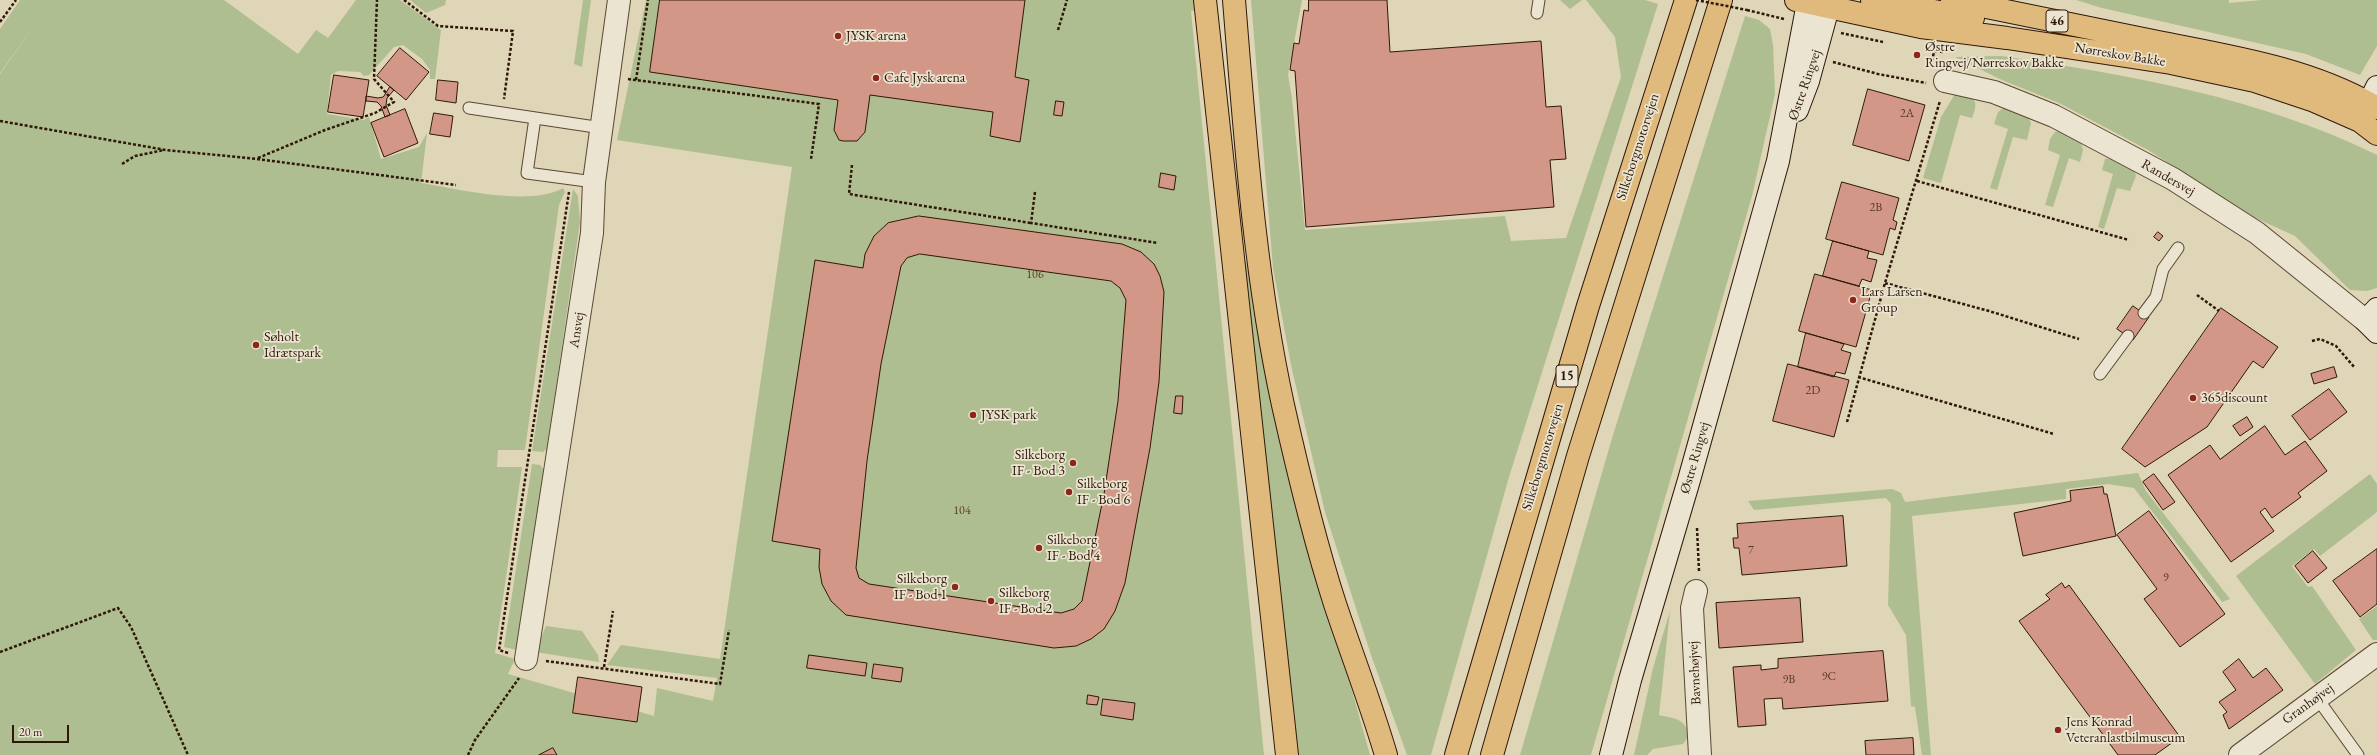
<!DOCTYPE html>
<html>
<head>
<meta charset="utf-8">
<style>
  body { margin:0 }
  #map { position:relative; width:2377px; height:755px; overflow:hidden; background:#dfd5b7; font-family:"EB Garamond",serif }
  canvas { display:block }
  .scale { position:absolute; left:12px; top:725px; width:57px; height:18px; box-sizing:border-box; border:2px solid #2f1809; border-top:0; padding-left:5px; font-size:12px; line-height:14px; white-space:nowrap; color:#2f1809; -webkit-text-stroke:3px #eae4d0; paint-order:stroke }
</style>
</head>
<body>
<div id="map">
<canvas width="2377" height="755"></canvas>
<div class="scale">20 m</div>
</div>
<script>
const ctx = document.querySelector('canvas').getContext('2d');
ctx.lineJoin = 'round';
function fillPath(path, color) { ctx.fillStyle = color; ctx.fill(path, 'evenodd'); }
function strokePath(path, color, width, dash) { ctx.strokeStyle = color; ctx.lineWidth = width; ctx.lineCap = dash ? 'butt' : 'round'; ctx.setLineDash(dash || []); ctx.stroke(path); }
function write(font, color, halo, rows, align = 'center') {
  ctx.font = font + ' "EB Garamond",serif'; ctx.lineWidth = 3.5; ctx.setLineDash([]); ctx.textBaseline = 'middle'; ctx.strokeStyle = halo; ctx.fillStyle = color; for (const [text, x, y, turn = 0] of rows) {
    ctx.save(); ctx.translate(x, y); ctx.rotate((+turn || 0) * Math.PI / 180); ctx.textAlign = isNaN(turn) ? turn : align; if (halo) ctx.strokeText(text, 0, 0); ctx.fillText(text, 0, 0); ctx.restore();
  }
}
fillPath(new Path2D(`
  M20,0H224L298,54L316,30L328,38L356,0H400L441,30L435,79H430V70L422,59L403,45L394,47L369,75L364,76L360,72L338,71L331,75L327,114L364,120L369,117L381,159L419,147L427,133L421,183C459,189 529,207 563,188L565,192L559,205L525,450H498L497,467H522L495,653L515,659L508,674L654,716L657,688L713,701L717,678L607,665L621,645L720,659L792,167L617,140L646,0H1195L1197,10L1191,11L1264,755H0V74L37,22L0,73V29Z
  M410,0H446L445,5L426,13Z
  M583,0H591L582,67L574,64Z
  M1251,0H1302L1288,75L1292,98L1305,230L1505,216L1511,241L1566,238L1621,77L1615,37L1586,0H1645L1658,4L1509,477L1431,755H1407L1371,655L1325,512L1291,365L1273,268Z
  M1560,0H1582L1570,9Z
  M2076,0H2229V3L2262,0H2377V46L2360,75L2306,54L2102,8Z
  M1745,16L1759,20L1770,29L1773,45L1775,94L1752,196L1591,755H1520L1613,435Z
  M2001,56C2130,75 2259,97 2377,155V288L2367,291L2350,290L2295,236L2249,215L2148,150L2059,103L2002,80L1955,57Z
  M1955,94C1974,97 1980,98 1972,118L1960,115L1941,183L1923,178L1941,117Z
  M2003,108L2010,109L2027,115L2031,123L2027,140L2013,137L1997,190L1990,188L2008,129L1994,124L1998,112Z
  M2063,130L2080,138L2083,150L2080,162L2069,158L2053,207L2045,205L2060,155L2048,150L2050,139L2055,132Z
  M2114,158L2134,169L2136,176L2130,191L2117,188L2104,229L2098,227L2113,174L2102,170L2105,159Z
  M573,189L578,196L580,222L547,449L543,452L532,451Z
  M1238,261H1246L1282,440L1370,755H1294Z
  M532,464L540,465L544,470L517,650L504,647Z
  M2138,473L2146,491L2230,599L2222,602L2134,488L2108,484L2066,489V499L1912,516L1931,755H1922L1915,707L1911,706L1906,635L1888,605L1891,504L1886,498L1754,510L1748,501L1892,489L1901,493L1905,502Z
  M2370,474L2377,484V512L2320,556L2314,549L2292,566L2308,587L2312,586L2356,650L2315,684L2236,576Z
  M2377,606V640H2373L2359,619Z
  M1670,611L1659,715C1676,719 1685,718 1689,736L1683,744L1653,749L1647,755H1634L1653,668Z
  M546,626L582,631L598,655L599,662L535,652Z`), '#afbe90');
const building = new Path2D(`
  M660,0H1025L1015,77L1029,80L1020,142L990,136L993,112L870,95L865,132L857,141H843L839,140L834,130L838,100L650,72Z
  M1309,0H1387L1390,52L1541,41L1546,107L1561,106L1566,159L1550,160L1554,207L1306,227L1295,71L1290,70L1294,43L1299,44L1304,10L1308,11Z
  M400,48L429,72L406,100L377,76Z
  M334,75L369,80L363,117L328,112Z
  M438,80L458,82L456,103L436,100Z
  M390,87L394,90L387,98L386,105L390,115L385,117L381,106L377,102L366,101V96L378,98L383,97Z
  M1868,89L1925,105L1909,161L1853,145Z
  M1056,101L1064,102L1062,116L1054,115Z
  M405,109L418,143L384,157L371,123Z
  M434,113L453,116L450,137L430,134Z
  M1161,173L1176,176L1174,190L1159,187Z
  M1842,182L1899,198L1893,220L1897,222L1895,230L1890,228L1883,255L1826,239Z
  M919,216L1122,244L1141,252L1154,264L1160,276L1164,292L1159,382L1150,448L1125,583L1115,611L1104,629L1091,639L1076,646L1054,648L846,615L831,601L822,584L819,567L820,549L772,541L815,260L863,268L865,254L874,236L888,223ZM920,254L1111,281L1120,288L1126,300L1118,401L1104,494L1082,601L1074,609L1061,613L869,584L859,578L856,568L867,461L881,364L901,266L907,258Z
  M2158,232L2163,236L2159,241L2154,237Z
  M1833,241L1869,251L1867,258L1877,260L1871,282L1862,279L1859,286L1823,276Z
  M1815,274L1872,290L1856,347L1799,331Z
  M2133,306L2149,317L2133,340L2117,329Z
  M2221,308L2278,347L2263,368L2253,361L2207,427L2145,467L2122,449Z
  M1806,333L1844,344L1841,350L1851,353L1845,374L1836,372L1834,377L1798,367Z
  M1788,364L1849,380L1834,437L1773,421Z
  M2334,367L2337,377L2314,384L2311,374Z
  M2329,389L2347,412L2310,440L2292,416Z
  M1176,396H1183L1182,414L1174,413Z
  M2247,417L2253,427L2240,436L2233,426Z
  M2265,426L2285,455L2305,441L2327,471L2298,493L2301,497L2272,518L2265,508L2260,512L2274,531L2231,562L2168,475L2210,445L2220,459Z
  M2154,474L2175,502L2163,510L2143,482Z
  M2103,487L2104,494H2107L2116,536L2023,556L2014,513L2071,501L2070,491Z
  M2149,511L2225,614L2180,647L2144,599L2157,589L2117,535Z
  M1843,516L1847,566L1742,575L1739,548H1734L1733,538H1738L1737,524Z
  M2377,549V604L2360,617L2333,581Z
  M2313,551L2327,568L2308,583L2295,566Z
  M2062,583L2065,588L2069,585L2180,737L2155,755H2118L2019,621L2050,599L2046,595Z
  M1800,598L1803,642L1719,648L1716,603Z
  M1883,651L1888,701L1783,709L1782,698L1764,699L1766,725L1738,727L1733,667L1761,665V670L1778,668V659Z
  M809,655L867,663L865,676L807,668Z
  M2239,659L2253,678L2266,668L2283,690L2229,729L2223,715L2227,712L2219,702L2236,690L2223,672Z
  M874,664L903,668L901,682L872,678Z
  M578,677L642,687L637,722L573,713Z
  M1088,695L1099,697L1097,705L1087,704Z
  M1103,699L1135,703L1133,720L1101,715Z
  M1913,738L1914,755H1866L1865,741Z
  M553,748L557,755H539Z`);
fillPath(building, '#d29787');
strokePath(building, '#2f1809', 1);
const lane = new Path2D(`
  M1537,13L1539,0
  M469,108L602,128
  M535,118L527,173L594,182
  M2144,313L2156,297L2163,269L2178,248
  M2100,374L2128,336
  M2317,698L2358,755`);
const street = new Path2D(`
  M1945,81L1994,92L2054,116L2173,179L2257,233L2366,321
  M1696,591L1692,608L1700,755
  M526,659L592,233L594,182L619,0
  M2240,755L2377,654`);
const secondary = new Path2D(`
  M1797,110L1808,81L1830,0
  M2361,120L2377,87
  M2377,309L2366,321L2377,332
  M1611,755L1630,680L1689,480L1778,161L1808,3`);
const primary = new Path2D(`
  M1796,0L1921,27L2007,38L2171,63L2255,81L2312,100L2360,121L2377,134
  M1872,0L1973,18
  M1952,0C2022,14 2093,29 2163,43C2235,57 2314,70 2377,108`);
const highway = new Path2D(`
  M1205,0L1287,755
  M1234,0C1245,135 1254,272 1283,405C1298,472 1314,539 1335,604C1352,655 1371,704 1386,755
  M1456,755L1588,306L1686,0
  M1492,755L1578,456L1721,0`);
strokePath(lane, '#5b4734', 13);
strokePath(street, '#5b4734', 24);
strokePath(secondary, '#2f1809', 24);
strokePath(primary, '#2f1809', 24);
strokePath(highway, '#2f1809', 24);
strokePath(new Path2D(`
  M404,0L438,26L513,31L504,99
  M1747,10L1784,19
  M0,22L16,0
  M1058,30L1067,0
  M1841,33L1883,42
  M1925,50L1944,52
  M1833,62L1878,74L1926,83
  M1931,66L1934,52
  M628,79L819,104L811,159
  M636,80L648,0
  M0,121L166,150L257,159L456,185
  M258,158L325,130L375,113L394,102L374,79L377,0
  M122,164L135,156L164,150
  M852,165L849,194L1031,223
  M1917,181L2129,240
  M1035,192L1031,223L1158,243
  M1885,283L1989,311L2079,339
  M2197,295L2219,311
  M2312,341L2320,339L2336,346L2355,368
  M1858,377L2054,434
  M1847,422L1885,283L1940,101
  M1697,528L1699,571
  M0,652L118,608L131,627L188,755
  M508,653L499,650L569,192
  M546,661L720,684L729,630
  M604,667L613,611
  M468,755L475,740L519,678`), '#2f1809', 2.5, [3, 2]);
strokePath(lane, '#eae4d0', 11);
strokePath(street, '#eae4d0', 22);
strokePath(secondary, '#eae4d0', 22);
strokePath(primary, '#e0ba7c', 22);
strokePath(highway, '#e0ba7c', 22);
strokePath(new Path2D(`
  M1696,0L1747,10`), '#2f1809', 2.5, [3, 2]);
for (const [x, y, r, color] of [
  [838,36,4,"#8f2418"],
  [1917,55,4,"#8f2418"],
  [876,78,4,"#8f2418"],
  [1853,300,4,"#8f2418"],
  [256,345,4,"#8f2418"],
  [2193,398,4,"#8f2418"],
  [973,415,4,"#8f2418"],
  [1073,463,4,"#8f2418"],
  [1069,492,4,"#8f2418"],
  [1039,548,4,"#8f2418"],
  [955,587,4,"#8f2418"],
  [991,601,4,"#8f2418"],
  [2058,730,4,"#8f2418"]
]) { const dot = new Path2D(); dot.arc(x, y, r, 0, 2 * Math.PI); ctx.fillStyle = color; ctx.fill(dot); strokePath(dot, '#eae4d0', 1.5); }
write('12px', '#583828', null, [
  ["2A",1907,114],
  ["2B",1876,208],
  ["106",1035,275],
  ["2D",1813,391],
  ["104",962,511],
  ["7",1751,551],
  ["9",2166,578],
  ["9C",1829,677],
  ["9B",1789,680]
]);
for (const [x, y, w] of [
  [2057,21,22],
  [1567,376,22]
]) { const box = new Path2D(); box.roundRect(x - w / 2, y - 11, w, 22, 3); ctx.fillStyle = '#eae4d0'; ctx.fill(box); strokePath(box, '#2f1809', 1); }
write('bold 13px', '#2f1809', null, [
  ["46",2057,21],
  ["15",1567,376]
]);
write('14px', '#2f1809', '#eae4d0', [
  ["JYSK arena",846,36],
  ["Østre",1925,47],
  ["Ringvej/Nørreskov Bakke",1925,63],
  ["Cafe Jysk arena",884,78],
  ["Lars Larsen",1861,292],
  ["Group",1861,308],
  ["Søholt",264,337],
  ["Idrætspark",264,353],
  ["365discount",2201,398],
  ["JYSK park",981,415],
  ["Silkeborg",1065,455,"right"],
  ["IF - Bod 3",1065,471,"right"],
  ["Silkeborg",1077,484],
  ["IF - Bod 6",1077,500],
  ["Silkeborg",1047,540],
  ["IF - Bod 4",1047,556],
  ["Silkeborg",947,579,"right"],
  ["IF - Bod 1",947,595,"right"],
  ["Silkeborg",999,593],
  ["IF - Bod 2",999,609],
  ["Jens Konrad",2066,722],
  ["Veteranlastbilmuseum",2066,738]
], 'left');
write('14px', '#2f1809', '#eae4d0', [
  ["Nørreskov Bakke",2120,55,9],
  ["Østre Ringvej",1805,85,-71],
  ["Silkeborgmotorvejen",1638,147,-72],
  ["Randersvej",2168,178,30],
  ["Ansvej",577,330,-81],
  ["Silkeborgmotorvejen",1543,457,-73],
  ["Østre Ringvej",1695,458,-74],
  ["Bavnehøjvej",1695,673,-93],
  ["Granhøjvej",2308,704,-36]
]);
</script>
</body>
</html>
